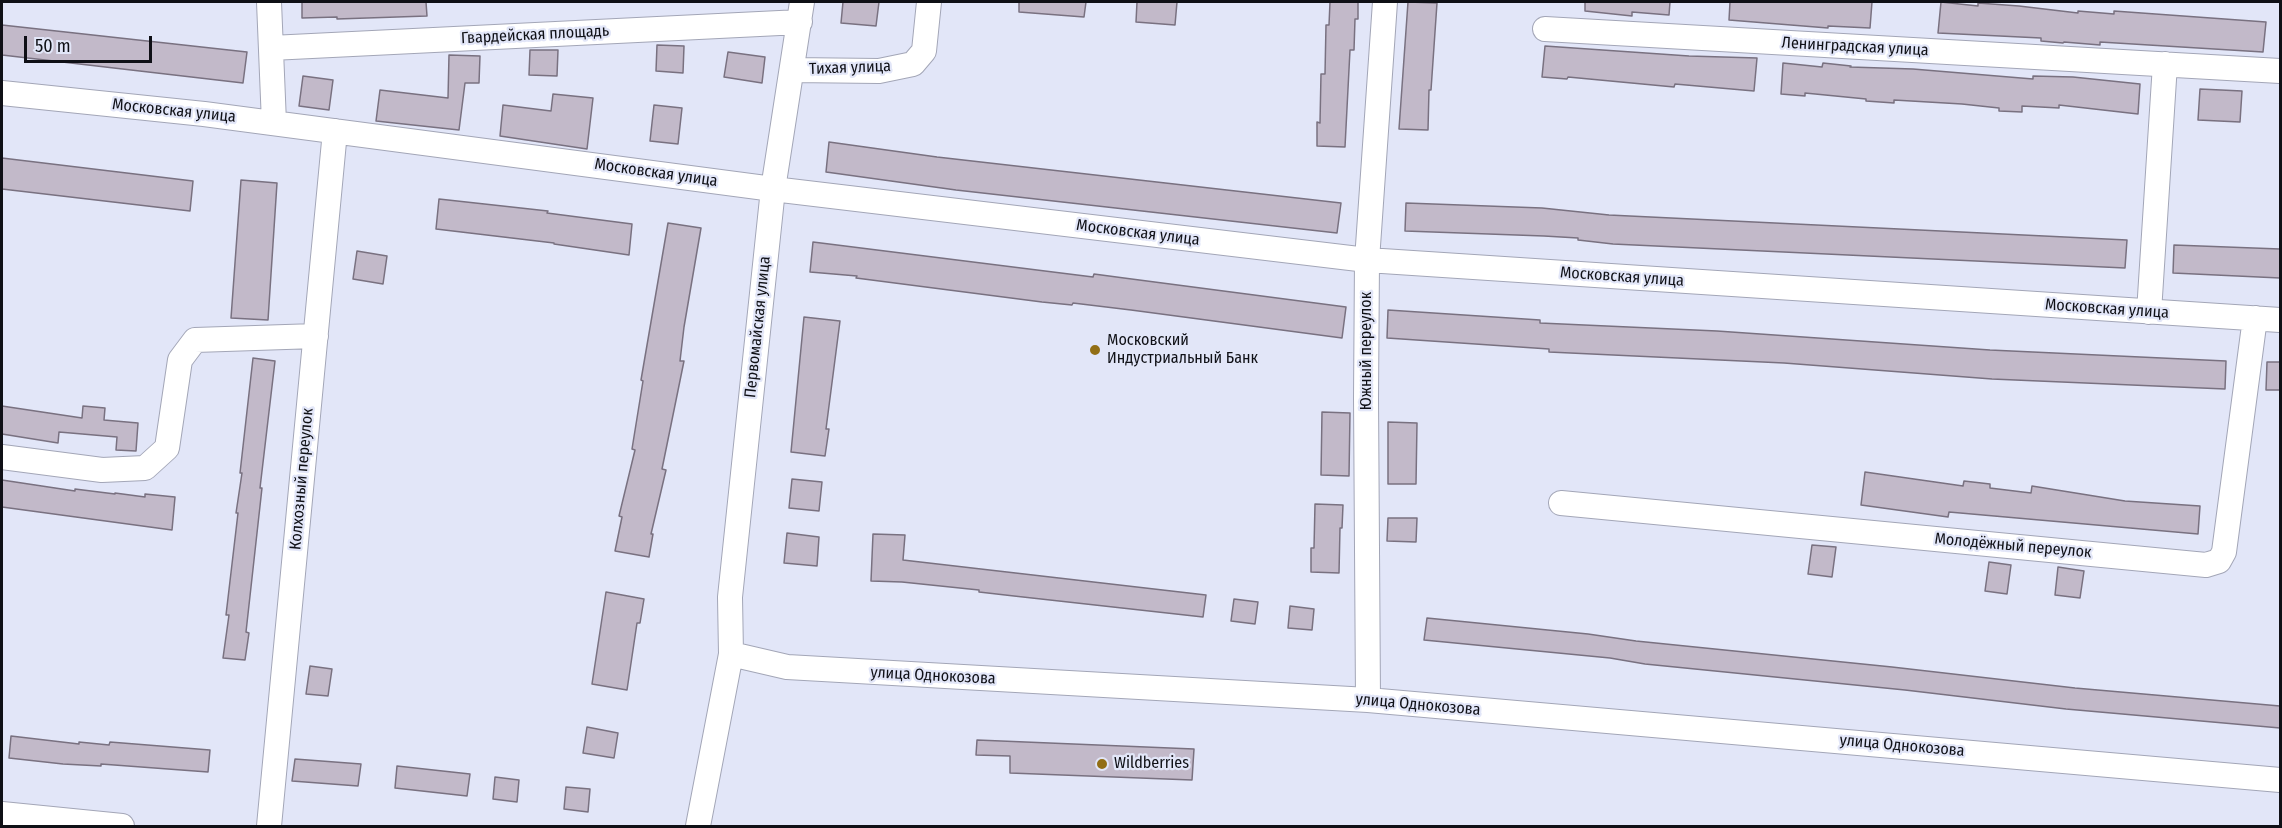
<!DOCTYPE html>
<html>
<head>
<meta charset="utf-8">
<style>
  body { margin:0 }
  #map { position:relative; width:2282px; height:828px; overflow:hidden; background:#e2e6f8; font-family:"Fira Sans Condensed",sans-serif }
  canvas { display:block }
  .frame { position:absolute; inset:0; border:3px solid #0f1016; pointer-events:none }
  .scale { position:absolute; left:24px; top:36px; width:128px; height:27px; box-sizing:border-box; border:3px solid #0f1016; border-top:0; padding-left:8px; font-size:18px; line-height:21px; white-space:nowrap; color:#0f1016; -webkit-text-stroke:4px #e2e6f8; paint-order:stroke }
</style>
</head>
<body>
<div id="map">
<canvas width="2282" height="828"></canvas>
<div class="frame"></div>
<div class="scale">50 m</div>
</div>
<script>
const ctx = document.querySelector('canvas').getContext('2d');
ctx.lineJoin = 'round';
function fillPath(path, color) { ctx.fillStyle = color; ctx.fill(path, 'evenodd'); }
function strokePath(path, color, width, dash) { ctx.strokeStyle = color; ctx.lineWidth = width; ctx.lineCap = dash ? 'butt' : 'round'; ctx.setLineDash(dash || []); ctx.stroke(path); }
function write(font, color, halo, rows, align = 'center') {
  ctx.font = font + ' "Fira Sans Condensed",sans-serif'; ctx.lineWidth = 4.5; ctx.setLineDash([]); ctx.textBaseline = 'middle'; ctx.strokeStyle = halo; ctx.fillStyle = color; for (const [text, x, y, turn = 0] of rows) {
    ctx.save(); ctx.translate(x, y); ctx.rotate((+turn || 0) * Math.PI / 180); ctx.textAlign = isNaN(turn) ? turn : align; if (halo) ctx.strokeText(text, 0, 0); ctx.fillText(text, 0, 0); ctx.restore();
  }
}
const building = new Path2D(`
  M302,2H426L427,16L337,19V17L302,18Z
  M843,2H879L876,26L841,23Z
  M1019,2H1086L1084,17L1019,12Z
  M1137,2H1177L1175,25L1136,22Z
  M1330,2H1358V19H1355L1354,50H1350L1345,147L1317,146V122L1320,123L1321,74H1325L1326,25H1329Z
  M1408,2L1437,3L1431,90H1429L1428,130L1399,129Z
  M1585,2H1670L1669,15L1632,12V16L1585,11Z
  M1730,2H1872L1870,28L1828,26V28L1729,20Z
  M1941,2L1978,6V3L2019,6L2078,13V11L2114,14V11L2266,22L2263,52L2100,42V45L2064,42L2063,43L2041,41V38L1938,33Z
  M2,25L247,52L243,83L2,55Z
  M657,45L684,46L683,73L656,71Z
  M1545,46L1689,56L1757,58L1754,91L1675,84L1674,87L1568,77L1567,79L1542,77Z
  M530,50H558L557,76L529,75Z
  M728,52L765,57L762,83L724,77Z
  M449,55L480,56L479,83H465L459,130L376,121L380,90L448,98Z
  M1783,63L1822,67L1823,63L1851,66L1850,67L1913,69L2033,79V76L2073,77L2140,84L2138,114L2059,105V108L2022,106V112L1999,111V108L1962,104L1894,100V103L1866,101V99L1805,93V96L1781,94Z
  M303,76L333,80L329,110L299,106Z
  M2200,89L2242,91L2240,122L2198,120Z
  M553,94L593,98L587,149L500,136L503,105L551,111Z
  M654,105L682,108L678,144L650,141Z
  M829,142L937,157L1341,203L1337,233L956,190L826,172Z
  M2,158L193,181L190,211L2,189Z
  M241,180L277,183L268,320L231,318Z
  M439,199L548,211L547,213L632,224L629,255L554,244V243L436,229Z
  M1406,203L1542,208L1609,215L2127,240L2125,268L1613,244L1578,240V238L1544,236L1405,231Z
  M668,223L701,228L684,327L680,361H684L662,469L666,470L651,534H653L649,557L615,551L622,517L619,516L635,450L632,449L643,381L641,380Z
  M813,242L1093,277L1094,274L1124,278L1346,307L1342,338L1131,310L1073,303L1072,305L1042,302L856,278L857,276L810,272Z
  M2174,245L2280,249V278L2173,273Z
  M357,251L387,256L383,284L353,279Z
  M1388,310L1540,320V323L1717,331L1990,350L2226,361L2225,389L1992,379L1784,363L1549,352V349L1387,338Z
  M804,317L840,321L826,429H829L825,456L791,452Z
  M253,358L275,361L260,488H262L246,632L249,633L245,660L223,658L229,615H226L238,513H236L242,473H240Z
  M2267,362H2280V390H2266Z
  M2,406L82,418L83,406L105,408L104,420L138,423L136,451L116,450L117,437L59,432L58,443L2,434Z
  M1322,412L1350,413L1349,476L1321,475Z
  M1388,422L1417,423L1416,484H1388Z
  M1865,472L1963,486L1964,481L1990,484V488L2031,493L2032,486L2125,501L2200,506L2198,534L1949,512L1948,517L1861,505Z
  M792,479L822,482L819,511L789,508Z
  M2,480L75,491V489L115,494V493L145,497V494L175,497L172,530L2,507Z
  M1315,504L1343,505L1342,528H1340L1339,573L1311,572V548H1314Z
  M1388,518H1417L1416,542L1387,541Z
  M787,533L819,537L817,566L784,563Z
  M873,534L905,535L903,560L1206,595L1203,617L1014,596L979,592V590L902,582L871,581Z
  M1812,545L1836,547L1832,577L1808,574Z
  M1989,562L2011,565L2007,594L1985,591Z
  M2058,567L2084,571L2080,598L2055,595Z
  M606,592L644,599L640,623H637L627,690L592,684Z
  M1234,599L1258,602L1255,624L1231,621Z
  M1290,606L1314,609L1312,630L1288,628Z
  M1427,618L1588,634L1636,641L1892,667L2075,688L2280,706V728L2066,709L1905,690L1645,664L1610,658L1424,640Z
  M310,666L332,669L328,696L306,694Z
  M587,727L618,733L614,758L583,753Z
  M11,736L79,744V742L109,745L110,742L210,750L208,772L101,764V766L63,764L9,758Z
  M977,740L1194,749L1192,780L1010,773V756L976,755Z
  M295,759L361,764L358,786L292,781Z
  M397,766L470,774L467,796L395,788Z
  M495,777L519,780L517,802L493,799Z
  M566,787L590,789L588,812L564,809Z`);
fillPath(building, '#c2b9c9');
strokePath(building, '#797180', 1.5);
const minor = new Path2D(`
  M269,2L274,123
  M1545,29L2280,71
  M271,48L800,22
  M792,70L879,71L913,64L924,51L929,2
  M2,93L204,114L773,189L1367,260L2280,320
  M2149,312L2165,64
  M2,457L102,470L145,468L167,448L180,360L195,340L316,336
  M1561,503L2206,565L2219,561L2224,552L2255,318
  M731,654L730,597L773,189L802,2
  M1368,700L1366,398L1367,260L1385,2
  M2,814L122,826
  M269,826L335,131
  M698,826L731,654L787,667L1368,700L2280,780`);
strokePath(minor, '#a3a6b7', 26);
strokePath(minor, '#fff', 24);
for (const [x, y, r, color] of [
  [1095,350,6,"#926e15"],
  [1102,764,6,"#926e15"]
]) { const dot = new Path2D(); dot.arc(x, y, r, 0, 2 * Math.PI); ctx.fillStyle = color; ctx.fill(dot); strokePath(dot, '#e2e6f8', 2); }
write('16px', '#0f1016', '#e2e6f8', [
  ["Гвардейская площадь",535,35,-3],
  ["Ленинградская улица",1855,47,3],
  ["Тихая улица",850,68,-2],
  ["Московская улица",174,111,6],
  ["Московская улица",656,173,8],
  ["Московская улица",1138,233,7],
  ["Московская улица",1622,277,4],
  ["Московская улица",2107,309,4],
  ["Первомайская улица",758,327,-84],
  ["Южный переулок",1367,351,-90],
  ["Колхозный переулок",302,479,-85],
  ["Молодёжный переулок",2013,546,5],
  ["улица Однокозова",933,676,3],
  ["улица Однокозова",1418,705,5],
  ["улица Однокозова",1902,746,5]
]);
write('16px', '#0f1016', '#e2e6f8', [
  ["Московский",1107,341],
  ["Индустриальный Банк",1107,359],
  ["Wildberries",1114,764]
], 'left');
</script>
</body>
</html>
